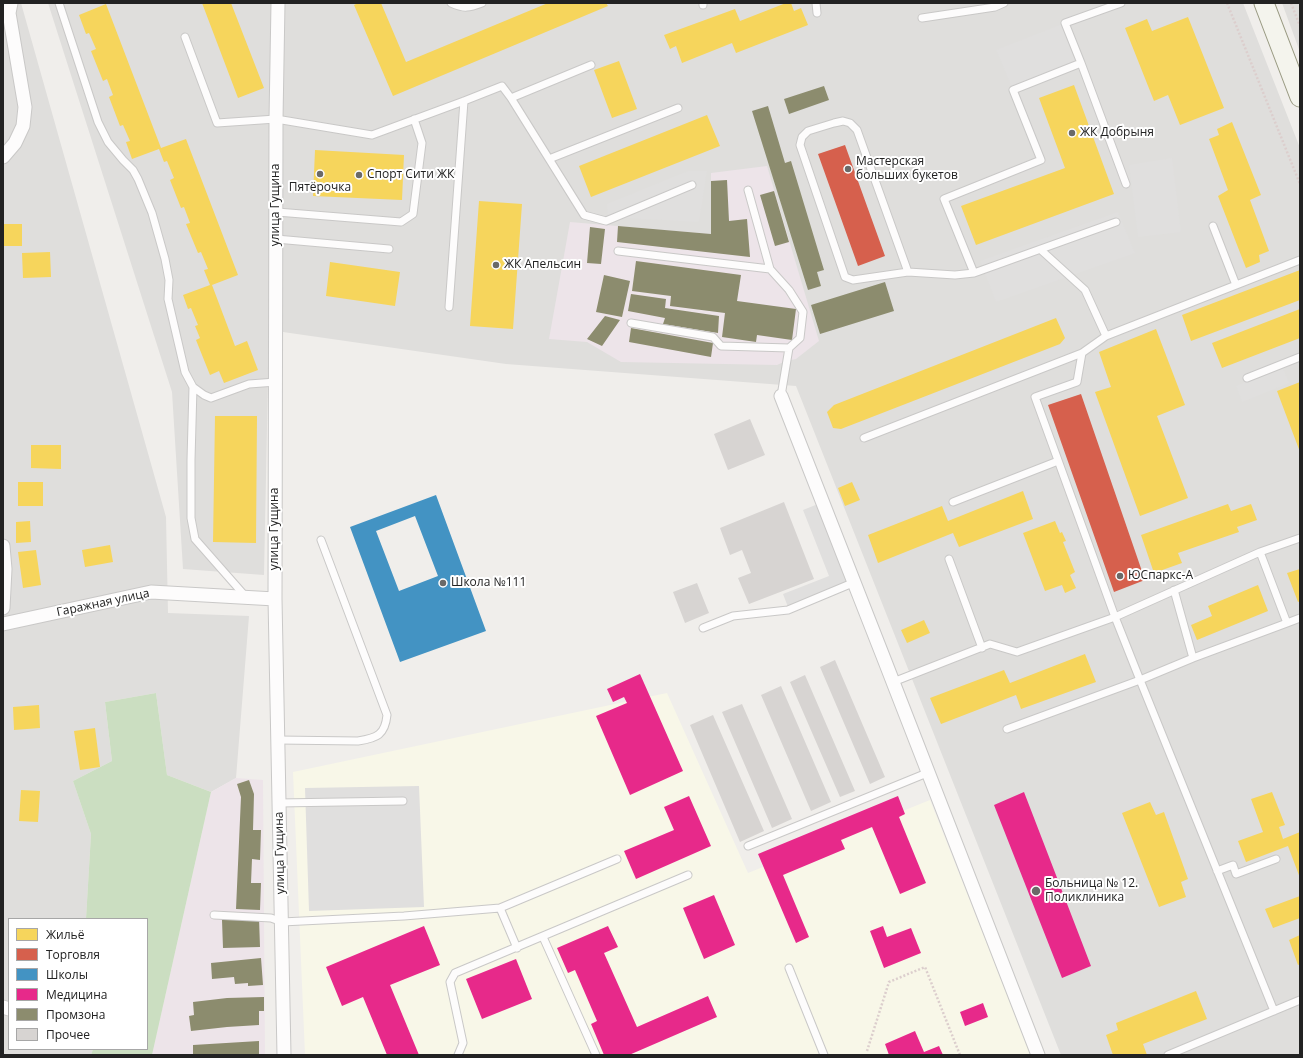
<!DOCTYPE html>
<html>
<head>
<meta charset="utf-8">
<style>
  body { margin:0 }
  #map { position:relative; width:1303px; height:1058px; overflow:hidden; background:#f0eeeb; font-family:"Open Sans",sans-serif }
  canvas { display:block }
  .frame { position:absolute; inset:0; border:4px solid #222; pointer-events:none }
  .legend { position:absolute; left:8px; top:918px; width:140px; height:132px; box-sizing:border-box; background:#fff; border:1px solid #a7a7a7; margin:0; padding:5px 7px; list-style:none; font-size:12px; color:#222 }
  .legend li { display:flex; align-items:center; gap:8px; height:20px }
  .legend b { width:20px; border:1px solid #a7a7a7 }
</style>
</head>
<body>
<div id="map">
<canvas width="1303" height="1058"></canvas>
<div class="frame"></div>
<ul class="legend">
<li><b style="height:11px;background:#f6d55c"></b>Жильё</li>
<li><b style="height:11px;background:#d6604d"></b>Торговля</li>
<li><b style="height:11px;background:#4393c3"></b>Школы</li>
<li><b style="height:11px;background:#e7298a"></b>Медицина</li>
<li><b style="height:11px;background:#8c8c6e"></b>Промзона</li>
<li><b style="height:11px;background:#d7d4d2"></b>Прочее</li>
</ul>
</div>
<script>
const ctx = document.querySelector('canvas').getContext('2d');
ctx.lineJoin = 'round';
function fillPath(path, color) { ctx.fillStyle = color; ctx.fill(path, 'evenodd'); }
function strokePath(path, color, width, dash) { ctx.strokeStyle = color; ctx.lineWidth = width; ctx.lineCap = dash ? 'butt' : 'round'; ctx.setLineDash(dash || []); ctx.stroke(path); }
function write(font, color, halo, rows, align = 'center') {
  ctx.font = font + ' "Open Sans",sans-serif'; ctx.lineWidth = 4; ctx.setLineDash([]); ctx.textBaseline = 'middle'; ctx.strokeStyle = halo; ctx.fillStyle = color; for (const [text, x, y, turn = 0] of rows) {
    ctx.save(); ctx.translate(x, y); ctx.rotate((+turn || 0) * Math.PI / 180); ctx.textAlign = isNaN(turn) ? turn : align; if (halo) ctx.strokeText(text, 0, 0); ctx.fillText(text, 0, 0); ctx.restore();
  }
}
fillPath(new Path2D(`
  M3,3H21L166,517L168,613L249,616L236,778L211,792L167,775L156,693L105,702L112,761L73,781L91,834L86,919H9V1049H93L91,1055H3Z
  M48,3H1243L1300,148V1055H1061L796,386L506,364L269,330L264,575L183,569L172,392Z
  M1282,3H1300V52Z`), '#dfdedc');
fillPath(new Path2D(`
  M767,166L819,341L796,359L786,361L777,365L621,362L587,342L549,339L570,222L711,234V173Z
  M236,778L263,780L265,1055H152L211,792Z`), '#ede4e9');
fillPath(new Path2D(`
  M667,693L748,873L930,800L1031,1055H305L293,772Z`), '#f8f7e8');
fillPath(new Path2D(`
  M156,693L167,775L211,792L152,1055H91L93,1049H147V919H86L91,834L73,781L112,761L105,702Z`), '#cbdec1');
fillPath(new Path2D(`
  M1065,23L1081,63L1013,90L996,50Z
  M1172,158L1181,232L1138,237L1129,165Z
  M688,171H707L699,222L608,217L607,204Z
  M1118,212L1135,253L996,302L980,261Z
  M1283,368L1289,383L1242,402L1236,386Z
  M818,504L849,583L788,607L783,594L829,576L803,510Z
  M419,786L424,907L309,911L305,788Z`), '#e0dfde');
fillPath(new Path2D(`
  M202,3H231L264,88L238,98Z
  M358,3H381L406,62L548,3H606L608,6L393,96L354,5Z
  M786,3H791L794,11L801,8L808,25L736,53L732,43L682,63L676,46L670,49L664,35L735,9L740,21Z
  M106,4L161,148L186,139L238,275L212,285L235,346L247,341L258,370L224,383L219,371L210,375L196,340L200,338L195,326L198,325L191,308L188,309L183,295L210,285L204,270L208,269L201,252L198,253L186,224L190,223L184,207L181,208L170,180L174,178L167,161L164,162L159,149L132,159L126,142L130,141L123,125L120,126L109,97L113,95L107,79L103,81L91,51L96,49L89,33L86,34L79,15Z
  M1188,17L1224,108L1180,125L1168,95L1154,101L1125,28L1147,19L1152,31Z
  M619,61L637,109L612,118L594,70Z
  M1074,85L1114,194L976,245L961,206L1065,168L1039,98Z
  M707,115L720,146L591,197L579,166Z
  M1232,122L1261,195L1250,200L1269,251L1259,255L1260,262L1246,268L1218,196L1228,190L1209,139L1219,135L1217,129Z
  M315,150L404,155L402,200L313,196Z
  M479,201L522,204L513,329L470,326Z
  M3,224H22V246H3Z
  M50,252L51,277L23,278L22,253Z
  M330,262L400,272L395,306L326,296Z
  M1300,270V300L1191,341L1182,315Z
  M1300,309V338L1222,368L1212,343Z
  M1056,318L1065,338L1060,344L841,429L833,428L827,412L834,405Z
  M1156,329L1185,405L1157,416L1188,498L1140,516L1095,392L1111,387L1099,352Z
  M1300,382V452L1277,391Z
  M215,416H257L256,543L213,542Z
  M31,445H61V469L31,468Z
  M18,482H43V506H18Z
  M852,482L860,500L845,506L838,488Z
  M1023,491L1033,519L959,547L953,533L878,563L868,535L942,506L948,521Z
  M1228,504L1231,511L1251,504L1257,520L1237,527L1239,532L1178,553L1182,563L1154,573L1141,535Z
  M30,521L31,542L16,543V522Z
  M1055,521L1060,533L1062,532L1066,541L1063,542L1075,572L1070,575L1076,588L1065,593L1062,585L1045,591L1023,533Z
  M110,545L113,562L85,567L82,550Z
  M36,550L41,585L23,588L18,552Z
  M1300,569V601L1298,602L1287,573Z
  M1258,585L1268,611L1197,640L1191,625L1212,616L1208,606Z
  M924,620L930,633L907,643L901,630Z
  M1085,654L1096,682L1021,709L1016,695L941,724L930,698L1004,670L1010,683Z
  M39,705L40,728L14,730L13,707Z
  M95,728L100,767L80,770L74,731Z
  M21,790L40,791L38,822L19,821Z
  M1272,792L1285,825L1279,827L1283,839L1300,832V878L1288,846L1246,862L1238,841L1263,832L1251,799Z
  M1150,802L1156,815L1164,812L1188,879L1181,882L1186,897L1159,907L1122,813Z
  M1300,896V918L1273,928L1265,909Z
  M1300,935V964L1298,965L1289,940Z
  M1196,991L1207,1019L1143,1044L1147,1055H1113L1106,1035L1118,1030L1116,1023Z`), '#f6d55c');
fillPath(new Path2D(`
  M845,145L885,256L858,266L818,154Z
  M1081,394L1145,580L1114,592L1048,405Z`), '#d6604d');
fillPath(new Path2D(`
  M436,495L486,631L400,662L350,527ZM415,516L438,576L399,591L376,531Z`), '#4393c3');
fillPath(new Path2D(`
  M640,674L683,771L630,795L596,716L627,703L624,697L613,702L607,689Z
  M1024,792L1091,966L1062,978L994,805Z
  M689,796L711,846L636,879L624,851L674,830L664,807Z
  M898,796L905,814L899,817L926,883L900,894L872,827L841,840L845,849L783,875L809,937L796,943L758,854Z
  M714,895L735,945L704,959L683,908Z
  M424,926L440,965L390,985L419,1055H387L363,997L342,1006L326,967Z
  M608,926L618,947L604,953L637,1027L708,996L717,1017L629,1055H604L591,1024L597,1021L575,970L568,973L557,948Z
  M883,926L887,937L911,928L921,953L884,968L870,931Z
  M516,959L532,999L482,1019L466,979Z
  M983,1003L988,1017L965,1026L960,1012Z
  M915,1031L924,1052L939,1046L943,1055H889L885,1044Z`), '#e7298a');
fillPath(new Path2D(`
  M824,86L829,100L789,114L784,99Z
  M768,106L785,163L791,161L824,270L817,272L821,286L808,290L752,111Z
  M727,180L729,221L747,219L750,257L617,242L618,226L711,234V181Z
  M774,191L789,242L775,246L760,195Z
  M590,227L605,229L601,264L587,263Z
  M636,261L741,275L737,301L796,309L792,340L757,335L756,342L722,337L725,313L670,306L671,296L632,291Z
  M604,275L630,281L622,317L596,312Z
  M885,282L894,311L820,334L811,305Z
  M631,294L666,299L665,308L719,316L718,333L663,324L665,318L628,311Z
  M605,316L620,320L602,346L587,339Z
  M631,328L713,343L711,357L629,342Z
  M249,780L254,794L253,830H261L260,860L252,859L251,883H261L260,910L236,909L241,797L237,784Z
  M259,918L260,947L223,948L222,920Z
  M261,958L263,985L248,986V983L235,984L234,977L212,979L211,963Z
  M264,997V1011H259V1025L227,1027L191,1031L189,1016L194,1015L193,1002L227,998Z
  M259,1041V1055H193V1045Z`), '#8c8c6e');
fillPath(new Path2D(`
  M750,419L765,455L728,470L714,434Z
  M784,502L814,579L749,604L738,578L751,573L742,550L730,555L720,528Z
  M697,583L709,613L685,623L673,592Z
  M835,660L885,777L870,784L820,667Z
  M805,675L855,791L840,797L790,682Z
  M781,686L831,802L811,811L761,695Z
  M742,704L792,819L772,828L722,712Z
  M713,715L764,831L740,842L690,725Z`), '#d7d4d2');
const service = new Path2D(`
  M59,3L98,122L108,142L123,160L133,170L138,179L152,213L165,259L169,280L168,299L185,372L193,387L204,395L211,398L249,384L276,382
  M451,3C464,9 469,8 482,3
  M703,3V5
  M816,3L817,13
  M922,18L995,7L1004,3
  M185,37L217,123L276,119L372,135L464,101L502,86L511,98L584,215L606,221L692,185
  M1081,63L1065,23L1121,3
  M511,98L591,65
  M549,159L678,108
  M748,190L770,269L789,290L803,312L800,338L789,348L781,396
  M277,212L401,222L413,214L422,143L414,119
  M1213,226L1236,285
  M276,239L389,249
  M1041,250L1085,290L1106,336L1300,260
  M618,251L770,269
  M908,272L853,280L845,277L800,145L802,137L808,131L834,123L843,121L850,123L857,130L908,272L955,275L974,273L1116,222
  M974,273L944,199L1041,160L1013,90L1081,63L1126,184
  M449,307L464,101
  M631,323L713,337L721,346L789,348
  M1082,353L1077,382L1035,397L1115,617L1140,680L1274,1011
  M1247,378L1300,357
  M193,387L191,460V518L195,539L246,597
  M864,438L1082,353L1106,336
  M953,502L1058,461
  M1260,552L1287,623L1300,618
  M949,559L982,648
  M1174,590L1193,658
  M703,628L733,616L788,610L855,582
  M893,682L990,644L1017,652L1115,617L1260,552L1300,538
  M1007,729L1140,680L1193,658L1287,623
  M278,740L358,741C377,738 385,735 387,715L321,540
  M279,803L403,801
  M748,846L927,773
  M1217,871L1233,865L1236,874L1276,859
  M500,908L517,948
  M214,915L271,918L282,922L404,916L500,908L617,859
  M543,937L596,1055
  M789,968L824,1055
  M458,1055L463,1043L450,982L455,973L688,875
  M1168,1055L1300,1000`);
const minor = new Path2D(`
  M278,3L276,119L275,599L284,1055
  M3,157L15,143L23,126L25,107L9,13L11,3
  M781,396C868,615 952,836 1038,1055
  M3,546L5,569L3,608
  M3,624L151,592L275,599
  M3,1007L9,1009`);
const secondary = new Path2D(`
  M1264,3L1300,97`);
strokePath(service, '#c9c8c7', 9);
strokePath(minor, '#c9c8c7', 15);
strokePath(secondary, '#999a82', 21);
strokePath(new Path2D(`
  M1227,3L1300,184
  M1291,3L1300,26
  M867,1051L889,982L925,967L960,1055`), '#dccecd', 2.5, [2, 2]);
strokePath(service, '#fdfcfc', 7);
strokePath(minor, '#fdfcfc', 13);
strokePath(secondary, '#f4f4ed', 19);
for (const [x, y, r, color] of [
  [1072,133,4,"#6a6968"],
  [848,169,4,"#6a6968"],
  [320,174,4,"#6a6968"],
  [359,175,4,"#6a6968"],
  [496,265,4,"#6a6968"],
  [1120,576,4,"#6a6968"],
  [443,583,4,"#6a6968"],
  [1036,891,5,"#6a6968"]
]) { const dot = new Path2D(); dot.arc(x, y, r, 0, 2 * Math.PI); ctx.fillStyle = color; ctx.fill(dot); strokePath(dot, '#fff', 1.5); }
write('12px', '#222', '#fff', [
  ["ЖК Добрыня",1080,133],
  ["Мастерская",856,162],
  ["больших букетов",856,176],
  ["Спорт Сити ЖК",367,175],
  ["Пятёрочка",320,188,"center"],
  ["ЖК Апельсин",504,265],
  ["ЮСпаркс-А",1128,576],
  ["Школа №111",451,583],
  ["Больница № 12.",1045,884],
  ["Поликлиника",1045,898]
], 'left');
write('12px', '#222', '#fff', [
  ["улица Гущина",276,205,-90],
  ["улица Гущина",275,529,-90],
  ["Гаражная улица",103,603,-12],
  ["улица Гущина",280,853,-91]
]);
</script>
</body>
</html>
